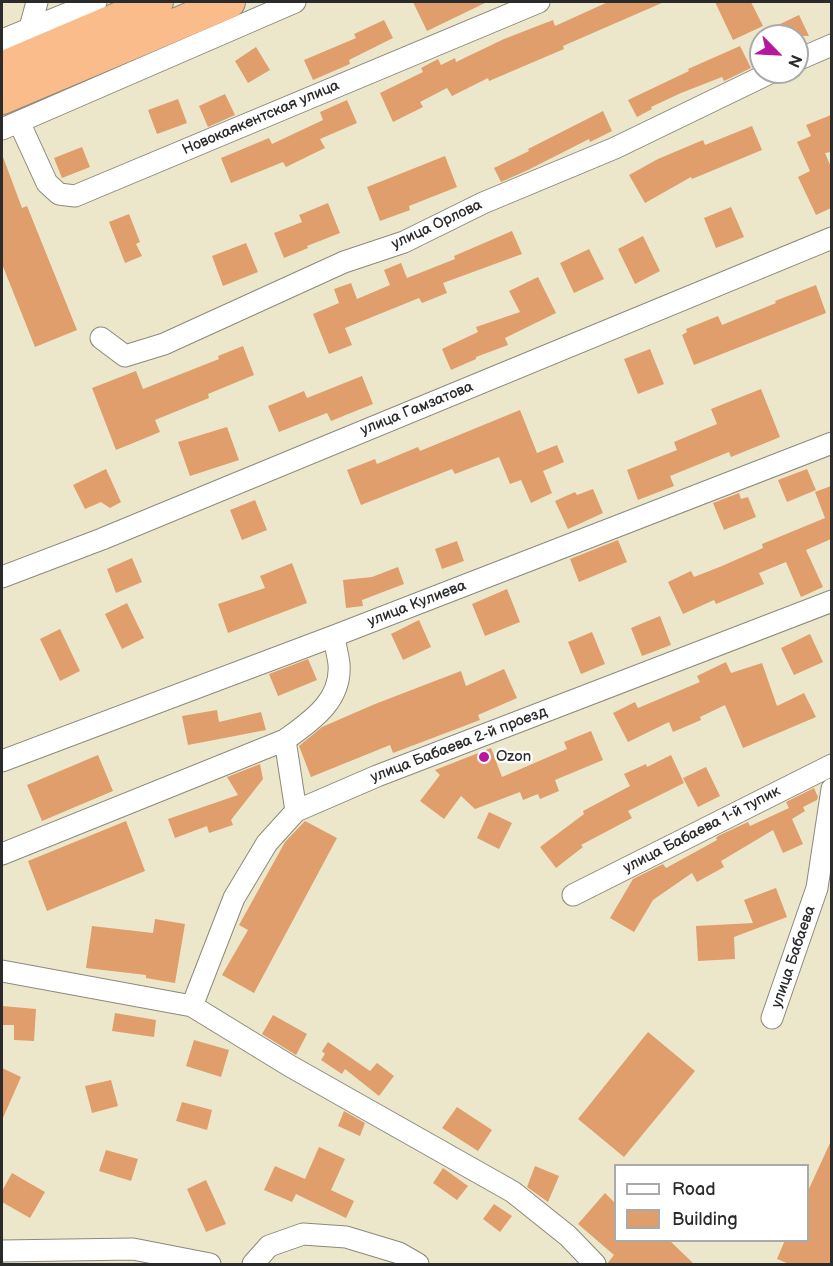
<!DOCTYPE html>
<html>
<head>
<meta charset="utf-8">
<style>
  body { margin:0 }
  #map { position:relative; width:833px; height:1266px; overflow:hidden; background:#ece7cb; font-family:"Balsamiq Sans",sans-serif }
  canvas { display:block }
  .frame { position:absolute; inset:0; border:3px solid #2b2b2b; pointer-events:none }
  .legend { position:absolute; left:614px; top:1164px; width:195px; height:78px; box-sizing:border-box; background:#fff; border:2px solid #aaa; margin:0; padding:8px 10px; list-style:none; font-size:18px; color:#2b2b2b }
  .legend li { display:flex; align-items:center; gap:12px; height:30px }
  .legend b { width:30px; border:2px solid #aaa }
  .north { position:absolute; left:749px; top:24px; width:60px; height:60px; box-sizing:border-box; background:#fff; border:2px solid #aaa; border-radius:50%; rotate:114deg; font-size:16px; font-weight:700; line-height:24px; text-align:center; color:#2b2b2b }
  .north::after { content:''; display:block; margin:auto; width:21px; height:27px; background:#b5179e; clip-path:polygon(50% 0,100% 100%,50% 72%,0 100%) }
</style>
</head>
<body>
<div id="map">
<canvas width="833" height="1266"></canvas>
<div class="frame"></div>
<ul class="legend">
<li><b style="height:8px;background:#fff"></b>Road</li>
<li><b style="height:16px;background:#df9e6c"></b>Building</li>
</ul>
<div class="north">N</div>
</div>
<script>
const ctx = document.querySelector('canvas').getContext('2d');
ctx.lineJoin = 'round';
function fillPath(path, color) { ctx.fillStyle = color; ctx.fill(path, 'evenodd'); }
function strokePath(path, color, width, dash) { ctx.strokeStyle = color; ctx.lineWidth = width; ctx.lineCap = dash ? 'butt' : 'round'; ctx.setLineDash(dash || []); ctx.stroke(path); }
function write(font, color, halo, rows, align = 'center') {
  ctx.font = font + ' "Balsamiq Sans",sans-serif'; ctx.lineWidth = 4.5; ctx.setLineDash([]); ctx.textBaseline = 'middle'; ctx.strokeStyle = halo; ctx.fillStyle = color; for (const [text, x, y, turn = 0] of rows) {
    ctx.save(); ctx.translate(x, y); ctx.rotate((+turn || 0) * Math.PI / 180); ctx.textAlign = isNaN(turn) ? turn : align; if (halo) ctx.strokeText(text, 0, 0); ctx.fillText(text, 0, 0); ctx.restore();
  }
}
fillPath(new Path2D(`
  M413,2H487L427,31Z
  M608,2H664L563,46L564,49L489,81L488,78L452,96L447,88L420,102L423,107L393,122L380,93L423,72L421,68L438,59L441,65L455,58L456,62L504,39L553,20L555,26Z
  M715,2H751L763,26L733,40Z
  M799,15L809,36H780L776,26Z
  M384,20L393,38L349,60L350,64L313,80L304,60L356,38L354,34Z
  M740,46L751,68L724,81L722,77L681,93L651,107L652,109L637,117L628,100L689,71L688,69Z
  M256,47L270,70L248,83L235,61Z
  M225,94L235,115L208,127L199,106Z
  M178,99L187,123L157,134L148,110Z
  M347,100L357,123L320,139L325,148L286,167L283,162L231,183L221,158L269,138L272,144L323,120L320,112Z
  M603,111L612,131L590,142L589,139L528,170L501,182L494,168L529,151L528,149Z
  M831,115V152L825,153L831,167V208L816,215L798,177L810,171L797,142L811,136L806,125Z
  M752,126L762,150L692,179L691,177L645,203L629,175L658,159L703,140L705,145Z
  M82,147L90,167L62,178L54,158Z
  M445,156L457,187L409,206L410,210L380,221L367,187Z
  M2,157H3L22,208L27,206L77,330L35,347L2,264Z
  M328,203L340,233L307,246L308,248L284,258L274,233L302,222L299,215Z
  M731,207L744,237L716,248L704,218Z
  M129,214L140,242L136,244L142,256L125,263L109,222Z
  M512,231L522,254L443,283L447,293L422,303L419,298L345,328L352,345L329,354L313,314L339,303L334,289L351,283L357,299L390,285L384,270L401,263L407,278L455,259L454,256Z
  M643,236L660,271L635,284L618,249Z
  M246,243L258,272L223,286L212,256Z
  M589,249L604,279L574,293L560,263Z
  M538,277L556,313L505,338L508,345L476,357V359L451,370L442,349L478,332L476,327L520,312L509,291Z
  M816,285L826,313L694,365L682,335L687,332L686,329L718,316L722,325L776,303L775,301Z
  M243,346L254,375L208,394L209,398L155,420L160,432L116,450L92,388L136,371L143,389L219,359L218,356Z
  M650,349L664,384L638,394L624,359Z
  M362,376L373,404L331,421L327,413L279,432L268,406L304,391L307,398Z
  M761,389L780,437L731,457L729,452L670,476L674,486L638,500L627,470L677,450L674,442L717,424L711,409Z
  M520,410L537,453L557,445L564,462L543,471L552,493L531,503L521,480L510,484L499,457L455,474L452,469L361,505L347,470L375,459L377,464L418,447L420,451Z
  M227,427L239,460L190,476L178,442Z
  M106,469L121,502L110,508L101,502L85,509L73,485Z
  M807,469L816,490L787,502L778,480Z
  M831,486V539L806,550L823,587L801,597L786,562L759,573L764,584L716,604L714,600L683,614L668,582L691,571L694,577L722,566L763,548L762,544L825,518L815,492Z
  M593,489L603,513L568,529L555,501L575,492L577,495Z
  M739,493L741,499L748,497L756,517L724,530L713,503Z
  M255,500L267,530L242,540L230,510Z
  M618,540L627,562L579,582L570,559Z
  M457,541L464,561L442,569L435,549Z
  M132,558L142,582L116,593L107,569Z
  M292,563L307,603L228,633L218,604L265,588L260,576Z
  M398,567L404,584L362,600L363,606L346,608L343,580L372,577Z
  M507,589L520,622L485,636L472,604Z
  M127,603L144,638L122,649L105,614Z
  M660,616L671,645L642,656L631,628Z
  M419,620L431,647L403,660L391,634Z
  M60,629L80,671L60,681L40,639Z
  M592,632L605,664L581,674L568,642Z
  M810,634L823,662L794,675L781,648Z
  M308,659L317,680L278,696L269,674Z
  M726,662L731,673L762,663L777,706L804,693L816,717L743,748L725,705L700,717L701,720L673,732L669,722L628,742L613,713L635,702L638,708L700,682L697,676Z
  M504,669L517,698L478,715L480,720L393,753L390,745L311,777L299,746L322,727L375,704L461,671L466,686Z
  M217,710L219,722L261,712L266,730L188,745L182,716Z
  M591,731L603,760L555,780L559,791L540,799L538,794L523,800L520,792L475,809L461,796L444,819L420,801L440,775L435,770L491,748L502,777L567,749L564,742Z
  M98,755L113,791L42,821L27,785Z
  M671,755L684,783L628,811L632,818L581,845L583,847L556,868L540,847L584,814L583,811L630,786L624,774L646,764L647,767Z
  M260,764L263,779L231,820L233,825L209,833L207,826L175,838L168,819L238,795L227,777Z
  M706,767L720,796L698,807L683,778Z
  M814,788L818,797L817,800L803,807L805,811L792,819L803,844L783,853L773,830L721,861L724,867L697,882L692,873L653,900L634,932L610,918L633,879L663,864L666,868L717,840L716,838L718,836L748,822L750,826L789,808L786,802Z
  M489,812L512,823L499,849L477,838Z
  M126,821L145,871L47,911L28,861Z
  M305,821L337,838L254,993L222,975L248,930L239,925L285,842Z
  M776,888L787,917L734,937L735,959L698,961L696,926L753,923L744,900Z
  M155,919L185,924L175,983L146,978V975L86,968L92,926L153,933Z
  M2,1006L36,1009L34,1041L14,1040V1025H2Z
  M115,1013L156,1020L154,1037L112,1031Z
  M273,1015L307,1034L296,1055L262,1034Z
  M648,1032L695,1071L624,1157L578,1119Z
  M194,1040L229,1050L221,1077L186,1066Z
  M328,1042L370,1071L377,1063L394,1076L379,1096L345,1069L342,1074L321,1060L325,1054L322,1051Z
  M2,1068L21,1077L2,1120Z
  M111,1080L118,1106L92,1113L85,1086Z
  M182,1102L212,1110L207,1130L176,1121Z
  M457,1107L492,1130L478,1151L442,1128Z
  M344,1111L365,1123L360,1136L338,1126Z
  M831,1141V1264H789L777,1259L785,1240H807V1193Z
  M319,1147L345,1159L331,1190L354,1201L346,1218L296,1194L292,1202L264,1190L275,1166L305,1179Z
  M106,1150L138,1159L131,1181L99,1171Z
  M535,1166L559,1176L548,1202L527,1187Z
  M443,1168L468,1186L457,1200L433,1183Z
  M12,1173L45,1192L30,1218L2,1202V1191Z
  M206,1180L226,1224L206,1232L187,1189Z
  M605,1193L615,1203V1240H669L694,1264H607L614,1255L578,1224Z
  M494,1204L512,1216L500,1232L483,1219Z`), '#df9e6c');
const minor = new Path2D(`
  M30,28L37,2
  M2,40L96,2
  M797,60L832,45
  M19,122L47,183L59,194L75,196L539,2
  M2,129L295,2
  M101,338L125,356L164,344L344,262L404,242L483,203L615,148L772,72
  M2,577L102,539L832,238
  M285,740L296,811
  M2,761L334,636L832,443
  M2,854L285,740C311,721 342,701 339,664C338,655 335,645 334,636
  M573,895L832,765
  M2,971L192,1006L290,1066L513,1192L568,1236L595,1264
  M192,1006L234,898L267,843L296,811L377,776L832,601
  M772,1018L817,888L832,789
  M2,1251L133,1249L210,1264
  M253,1264L269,1246L303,1234L346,1237L399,1253L418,1264`);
const highway = new Path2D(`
  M2,68L157,2
  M2,98L229,2`);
strokePath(minor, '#8c897b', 23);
strokePath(highway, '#8c897b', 34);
strokePath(minor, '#fff', 21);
strokePath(highway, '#f9bc8a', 32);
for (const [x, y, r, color] of [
  [484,757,6,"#b5179e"]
]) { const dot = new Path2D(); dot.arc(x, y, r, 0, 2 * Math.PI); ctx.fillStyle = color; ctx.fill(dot); strokePath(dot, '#fff', 2); }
write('15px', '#2b2b2b', '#fff', [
  ["Новокаякентская улица",261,118,-23],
  ["улица Орлова",437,225,-25],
  ["улица Гамзатова",417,409,-22],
  ["улица Кулиева",417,604,-21],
  ["улица Бабаева 2-й проезд",459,745,-21],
  ["улица Бабаева 1-й тупик",702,830,-27],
  ["улица Бабаева",794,957,-71]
]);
write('15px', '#2b2b2b', '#fff', [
  ["Ozon",496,757]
], 'left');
</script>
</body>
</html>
